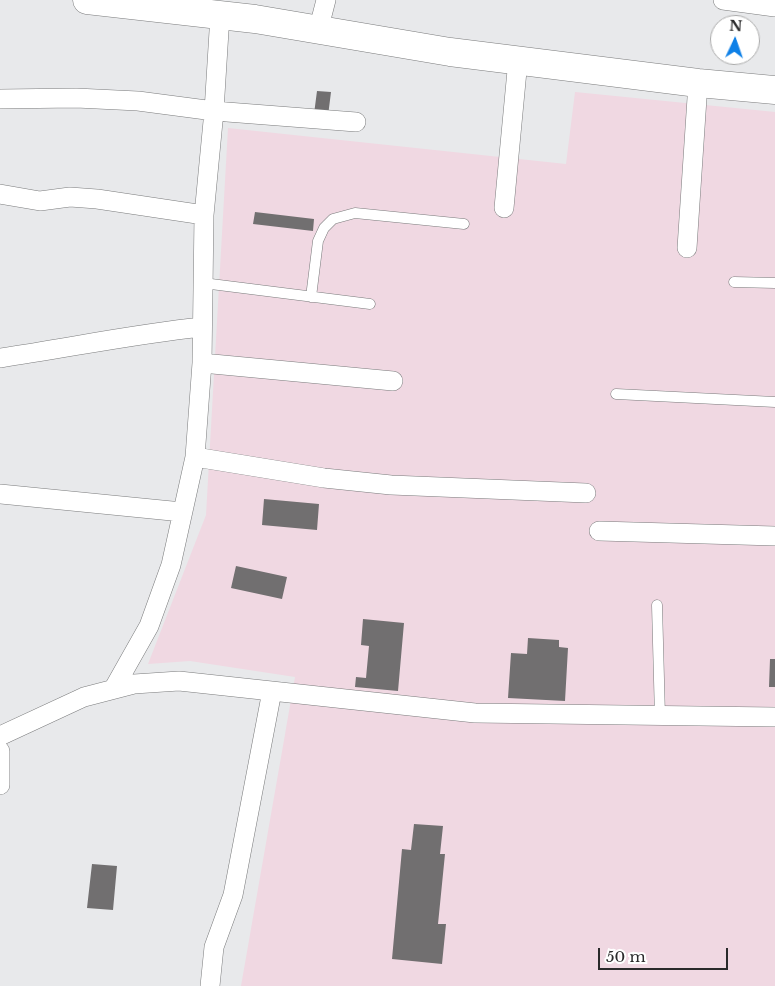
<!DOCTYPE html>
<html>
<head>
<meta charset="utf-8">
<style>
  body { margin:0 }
  #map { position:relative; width:775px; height:986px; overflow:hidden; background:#e8e9eb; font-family:"Libre Baskerville",serif }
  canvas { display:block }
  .north { position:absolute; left:710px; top:15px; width:50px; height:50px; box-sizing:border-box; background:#fff; border:1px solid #aaa; border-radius:50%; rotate:3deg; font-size:14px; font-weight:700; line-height:20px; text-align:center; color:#2a2a2b }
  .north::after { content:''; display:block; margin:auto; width:18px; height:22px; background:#0e80e7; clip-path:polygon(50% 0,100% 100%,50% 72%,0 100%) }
  .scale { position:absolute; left:598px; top:948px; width:130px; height:22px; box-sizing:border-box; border:2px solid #2a2a2b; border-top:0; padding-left:6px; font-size:15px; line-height:18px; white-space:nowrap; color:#2a2a2b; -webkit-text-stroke:4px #fff; paint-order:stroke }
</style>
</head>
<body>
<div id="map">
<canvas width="775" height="986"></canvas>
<div class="north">N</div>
<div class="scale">50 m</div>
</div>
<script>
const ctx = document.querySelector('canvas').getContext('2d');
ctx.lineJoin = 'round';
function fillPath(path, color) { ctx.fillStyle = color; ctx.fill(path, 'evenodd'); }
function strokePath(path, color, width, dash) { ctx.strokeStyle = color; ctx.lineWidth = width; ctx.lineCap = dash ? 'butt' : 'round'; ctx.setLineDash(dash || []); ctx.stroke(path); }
fillPath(new Path2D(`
  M575,92L775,112V986H241L295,677L190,661L148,664L206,515L228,128L566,164Z`), '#f0d8e2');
fillPath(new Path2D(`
  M317,91L331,92L328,116L314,114Z
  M255,212L314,219L313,231L253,224Z
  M264,499L319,504L317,530L262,525Z
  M236,566L287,577L282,599L231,588Z
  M363,619L404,623L398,691L355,687L356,677L366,678L369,646L361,645Z
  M528,638L559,640V647L568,648L565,701L508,698L511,653L527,654Z
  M770,659H775V687H769Z
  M414,824L443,826L440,854H445L438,924H446L442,964L392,959L402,849L411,850Z
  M92,864L117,866L113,910L87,908Z`), '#716f70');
const lane = new Path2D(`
  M734,282L775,283
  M203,283L370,304
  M311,297L318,241L324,228L333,219L355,213L464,224
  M616,394L775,402
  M657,605L660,717`);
const street = new Path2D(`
  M723,0L775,7
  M318,31L326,0
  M0,99L76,98L138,101L214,111L356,122
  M0,194L40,201L70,197L97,199L204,215
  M504,208L518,60
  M687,248L698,83
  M0,358C68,348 134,334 202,327
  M202,363L393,381
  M195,457L324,478L391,485L586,493
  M0,494L182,512
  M599,531L775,536
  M114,688L149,626L171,565L195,457L202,363L204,215L214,111L220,15
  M0,736L84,697L134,684L179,681L475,713L775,717
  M0,751V785
  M210,986L214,947L233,895L272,691`);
const secondary = new Path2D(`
  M87,0L255,19L450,52L698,83L775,90`);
strokePath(lane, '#7a7b7c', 11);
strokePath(street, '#7a7b7c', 20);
strokePath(secondary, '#7a7b7c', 29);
strokePath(lane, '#fff', 10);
strokePath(street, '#fff', 19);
strokePath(secondary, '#fff', 28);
</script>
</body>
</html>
